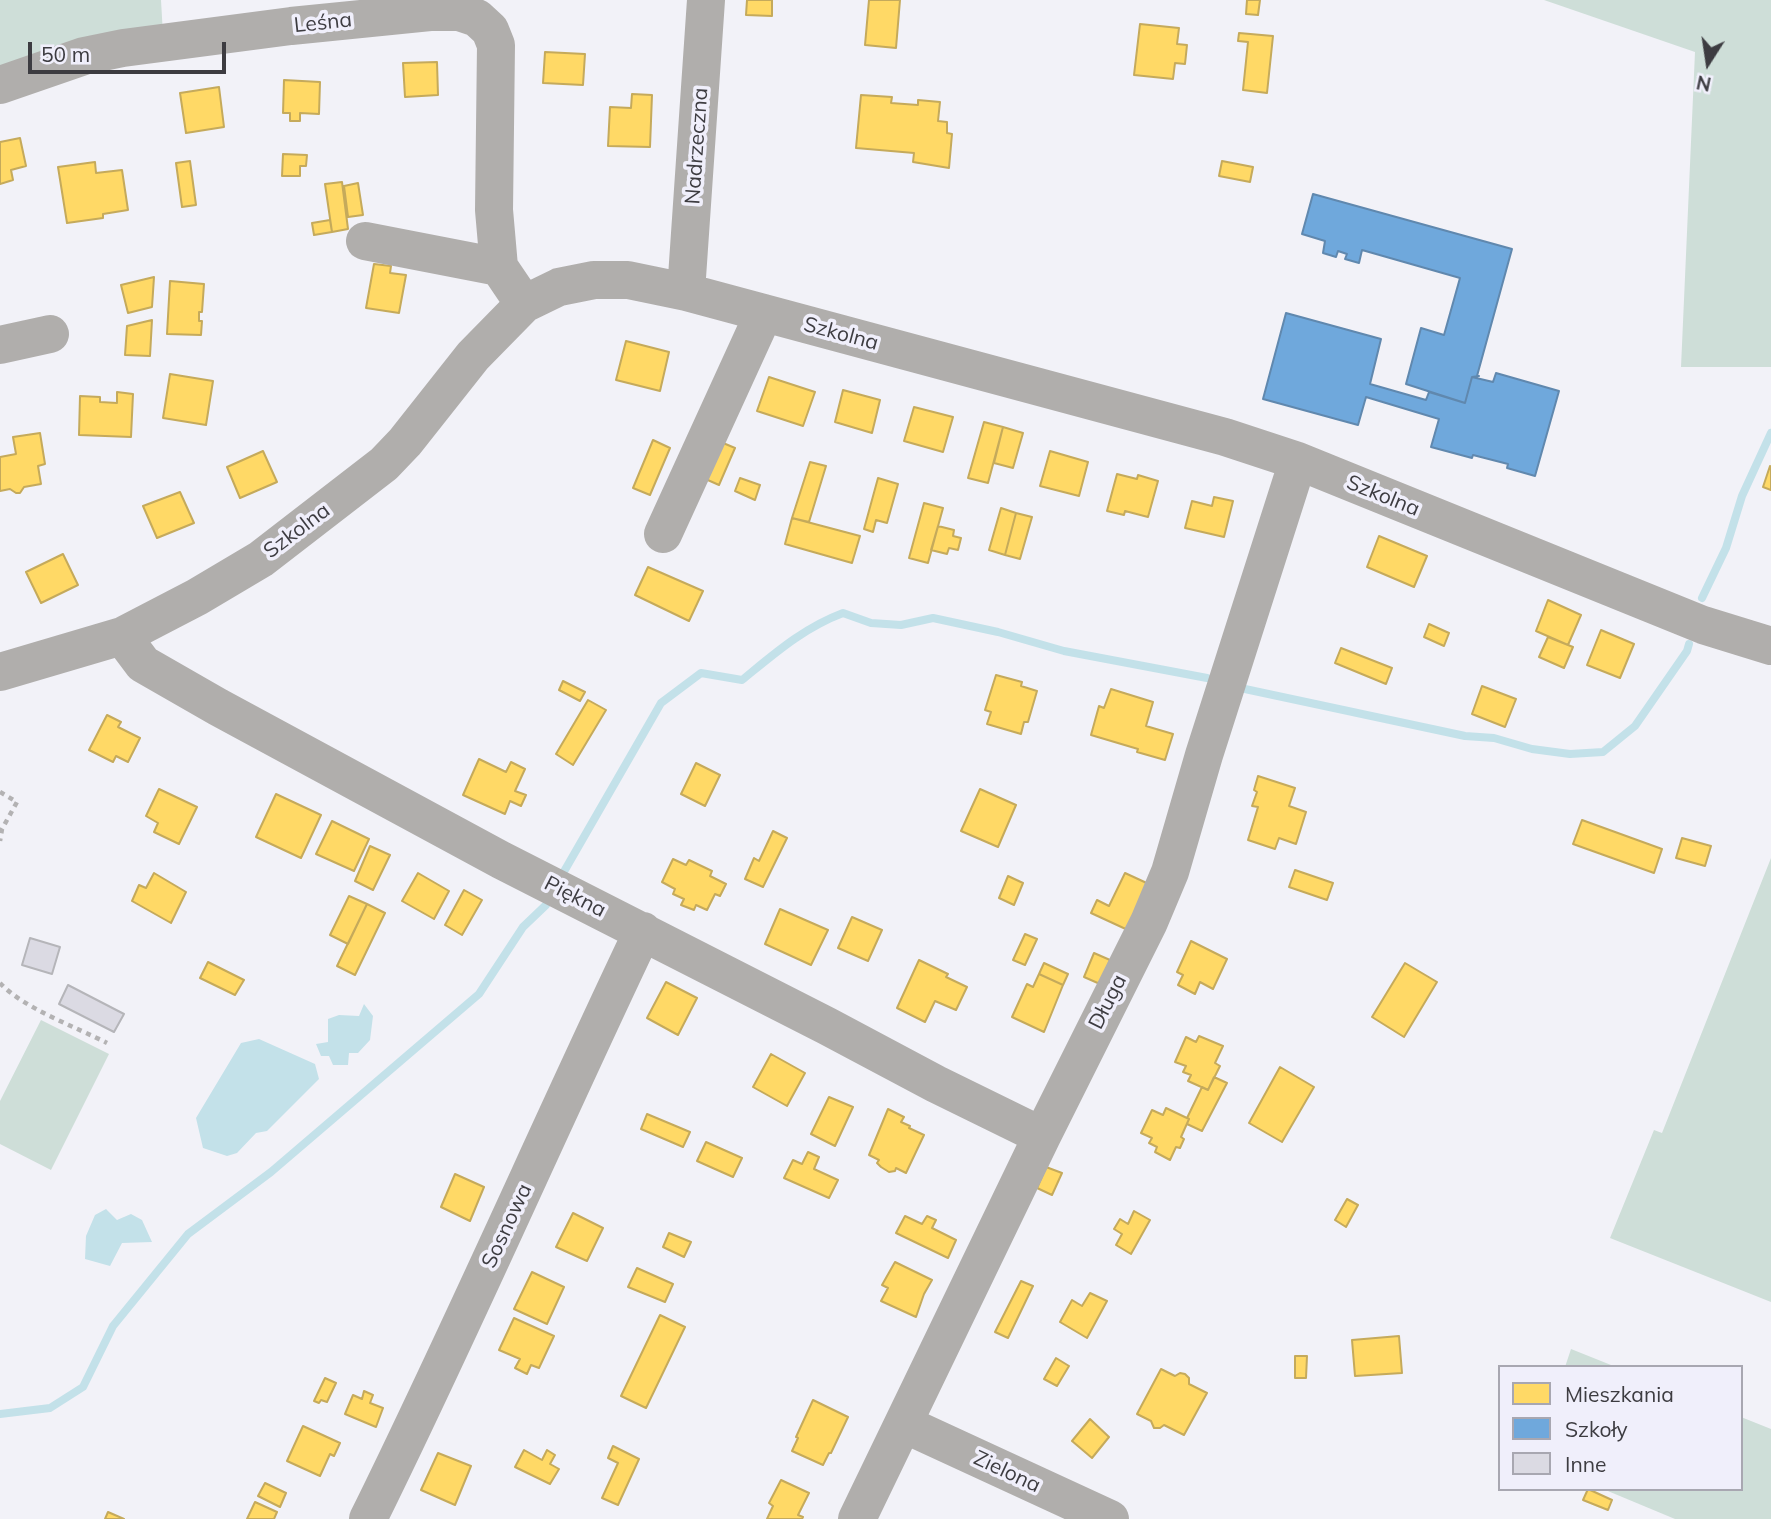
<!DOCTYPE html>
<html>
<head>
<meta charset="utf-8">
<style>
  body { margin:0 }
  #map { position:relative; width:1771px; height:1519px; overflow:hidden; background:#f2f2f8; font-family:Mulish,sans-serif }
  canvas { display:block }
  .legend { position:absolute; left:1498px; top:1365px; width:245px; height:126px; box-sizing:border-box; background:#f0effb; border:2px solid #a8a7b1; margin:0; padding:9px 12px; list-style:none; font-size:21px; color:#3d3c41 }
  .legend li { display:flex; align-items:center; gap:14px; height:35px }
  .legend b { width:35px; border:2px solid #a8a7b1 }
  .north { position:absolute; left:1673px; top:28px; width:70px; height:70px; -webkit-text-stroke:5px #f0effb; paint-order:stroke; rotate:192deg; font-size:19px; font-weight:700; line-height:28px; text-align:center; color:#3d3c41 }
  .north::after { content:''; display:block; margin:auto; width:24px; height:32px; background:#3d3c41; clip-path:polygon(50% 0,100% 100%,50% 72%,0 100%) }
  .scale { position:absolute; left:28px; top:42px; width:198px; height:32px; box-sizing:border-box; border:4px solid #3d3c41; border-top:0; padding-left:9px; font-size:21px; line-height:24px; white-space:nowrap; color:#3d3c41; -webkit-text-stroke:5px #f0effb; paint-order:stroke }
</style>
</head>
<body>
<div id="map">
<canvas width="1771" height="1519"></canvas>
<ul class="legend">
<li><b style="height:19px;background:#ffd966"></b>Mieszkania</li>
<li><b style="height:19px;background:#6fa8dc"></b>Szkoły</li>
<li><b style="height:19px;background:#dbdae3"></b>Inne</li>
</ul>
<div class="north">N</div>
<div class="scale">50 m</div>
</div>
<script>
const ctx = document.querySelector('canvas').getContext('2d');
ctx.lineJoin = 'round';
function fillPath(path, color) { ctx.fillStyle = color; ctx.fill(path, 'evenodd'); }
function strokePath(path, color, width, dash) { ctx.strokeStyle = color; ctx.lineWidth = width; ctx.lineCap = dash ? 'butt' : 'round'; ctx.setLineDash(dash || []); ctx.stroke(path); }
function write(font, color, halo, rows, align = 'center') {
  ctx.font = font + ' Mulish,sans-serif'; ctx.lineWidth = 7; ctx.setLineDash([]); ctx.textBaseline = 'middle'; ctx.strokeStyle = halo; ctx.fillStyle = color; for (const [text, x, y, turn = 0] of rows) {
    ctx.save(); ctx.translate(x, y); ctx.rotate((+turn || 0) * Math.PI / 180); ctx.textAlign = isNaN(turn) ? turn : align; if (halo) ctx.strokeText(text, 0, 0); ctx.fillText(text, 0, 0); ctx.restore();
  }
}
fillPath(new Path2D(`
  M0,0H161L163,35L0,73Z
  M1544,0H1771V367H1681L1695,52Z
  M1771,858V1302L1610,1238L1654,1130L1662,1133Z
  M41,1020L109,1054L51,1170L0,1144V1101Z
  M1571,1349L1616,1367H1565Z
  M1741,1417L1771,1429V1519H1675L1603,1489H1741Z`), '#ceded8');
fillPath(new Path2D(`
  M364,1004L373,1016L370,1040L358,1053H349L348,1065H333L329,1056H321L316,1044L328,1042V1019L339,1015L359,1016Z
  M259,1039L315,1064L319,1079L267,1131L256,1133L237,1153L227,1156L203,1148L196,1118L241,1043Z
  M106,1209L117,1220L131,1214L142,1220L152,1242L122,1243L110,1266L85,1259L86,1236L95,1215Z`), '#c3e1e9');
const homes = new Path2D(`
  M747,0H772V16L746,15Z
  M869,0H900L896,48L865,45Z
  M1247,0H1260L1258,15L1246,14Z
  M1140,24L1179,28L1177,44L1187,45L1185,64L1175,63L1173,79L1134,75Z
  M1239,33L1273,36L1267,93L1243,90L1248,42L1238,41Z
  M545,52L585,54L583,85L543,83Z
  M437,62L438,95L405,97L403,63Z
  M284,80L320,82L319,114L300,113V121H290V113H283Z
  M219,87L224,127L186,133L180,93Z
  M632,94L652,95L650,147L608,146L610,107L631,108Z
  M861,95L892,97L891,103L918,105V100L940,102L938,121L947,122V133L952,134L949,168L913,162L914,153L856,148Z
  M20,138L26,166L11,170L13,180L0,184V142Z
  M283,154L307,155L306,166H300V176H282Z
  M190,161L196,205L182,207L176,163Z
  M1222,161L1253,167L1250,182L1219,176Z
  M95,162L96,173L122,170L128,210L103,214V218L67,223L58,167Z
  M342,182L348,229L332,232L325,184Z
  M358,183L363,215L348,217L344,186Z
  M330,220L332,232L314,235L312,223Z
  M374,264L391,266L390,273L406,275L399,313L366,308Z
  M154,277L152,307L128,313L121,285Z
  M170,281L204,284L202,312H199V321H202L201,335L167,334Z
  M152,320L150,356L125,355L127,326Z
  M626,341L669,352L660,391L616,380Z
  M170,374L213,381L206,425L163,418Z
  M769,377L815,392L803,426L757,411Z
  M843,390L880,400L872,433L835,422Z
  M117,392L133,394L131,437L79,435L80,396L100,397V402L117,403Z
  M914,407L953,417L943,452L904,441Z
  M984,422L1003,427L988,483L968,478Z
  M1003,427L1023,433L1013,468L994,463Z
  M40,433L45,464L38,466L41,484L24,487L20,493H16L10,489L0,491V457L16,454L13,437Z
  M653,440L670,448L650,495L633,488Z
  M716,440L735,448L719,485L701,477Z
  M263,451L277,482L240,498L227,467Z
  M1050,451L1088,462L1079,496L1040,486Z
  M810,462L826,466L809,522L792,518Z
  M1770,466L1771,467V490L1763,487Z
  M1117,474L1137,479L1138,475L1158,481L1148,517L1125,511L1124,515L1107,511Z
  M740,478L760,485L755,500L735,491Z
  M878,478L898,484L887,523L876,520L873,532L864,529Z
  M180,492L194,523L157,538L143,506Z
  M1214,497L1233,501L1224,537L1185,528L1192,501L1212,506Z
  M924,503L943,508L928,563L909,558Z
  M1001,508L1016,513L1005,555L989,550Z
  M1016,513L1032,517L1020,559L1005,555Z
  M792,518L860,536L852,563L785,544Z
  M938,526L954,530L953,536L961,538L958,550L949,548L947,554L931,550Z
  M1379,536L1427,556L1414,587L1367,567Z
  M63,554L78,585L41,603L26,572Z
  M648,567L703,591L689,621L635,595Z
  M1548,600L1581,615L1568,645L1536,631Z
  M1429,624L1449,633L1444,646L1424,637Z
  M1601,630L1634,644L1620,678L1587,665Z
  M1548,637L1573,647L1564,668L1539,657Z
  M1341,648L1392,668L1386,684L1335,663Z
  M996,675L1022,682L1021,686L1037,691L1028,722H1024L1021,734L987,724L991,712L985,710Z
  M563,681L585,692L580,701L559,690Z
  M1482,686L1516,699L1505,727L1472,714Z
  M1111,689L1153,702L1146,726L1173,734L1165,760L1137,752L1138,749L1091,735L1099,706L1104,708Z
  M588,700L606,710L573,765L556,754Z
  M107,715L121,722L118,727L140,738L128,762L116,756L113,762L89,750Z
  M479,759L506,772L511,762L525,769L515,791L526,795L521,806L510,801L505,814L463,795Z
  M696,763L720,775L705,806L681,794Z
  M1258,776L1295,788L1289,806L1306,812L1296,844L1279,838L1275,849L1248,840L1258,807L1252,806L1257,792L1254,790Z
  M159,789L197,807L179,844L154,832L158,823L146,816Z
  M980,789L1016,805L998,847L961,831Z
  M276,794L321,815L301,858L256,837Z
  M1582,820L1662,849L1654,873L1573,844Z
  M332,821L369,839L354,871L316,854Z
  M773,831L787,838L763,887L745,879L754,858L759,861Z
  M1682,838L1711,846L1705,866L1676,858Z
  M370,846L390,855L373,890L355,881Z
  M673,859L686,865L689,860L712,871L710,876L726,884L720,896L715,894L707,910L696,905L694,910L681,905L684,899L673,894L675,889L662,882Z
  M1295,870L1333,883L1327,900L1289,887Z
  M154,873L186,892L171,923L132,901L139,885L146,888Z
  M418,873L449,891L434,919L402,901Z
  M1125,873L1151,885L1130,931L1091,913L1097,900L1109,906Z
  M1008,876L1023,883L1014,905L999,898Z
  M464,890L482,900L462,935L445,925Z
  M349,896L367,904L348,944L330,935Z
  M367,904L385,913L355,975L337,966Z
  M780,909L828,930L811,965L765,944Z
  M852,917L882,930L868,961L838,948Z
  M1025,934L1037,939L1025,965L1013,960Z
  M1191,941L1227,959L1213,989L1200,982L1195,994L1178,985L1183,975L1177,972Z
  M1094,953L1110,960L1100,984L1084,977Z
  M919,960L948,974L946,977L967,987L956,1010L935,1001L925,1022L897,1008Z
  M208,962L244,980L235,995L200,978Z
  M1044,963L1068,974L1063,985L1039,974Z
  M1405,963L1437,982L1404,1037L1372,1017Z
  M1039,974L1063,985L1044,1032L1012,1017L1027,984L1033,987Z
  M666,982L697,998L678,1035L647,1018Z
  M1199,1036L1223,1046L1215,1063L1220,1066L1208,1090L1188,1081L1191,1075L1183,1072L1186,1066L1175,1062L1186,1037L1196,1042Z
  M771,1054L805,1073L787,1106L753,1087Z
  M1280,1067L1314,1087L1282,1142L1249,1123Z
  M1214,1077L1227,1083L1202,1131L1187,1124L1189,1119L1187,1118L1202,1087L1208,1090Z
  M829,1097L853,1107L835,1146L811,1134Z
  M1166,1108L1189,1119L1181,1137L1184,1139L1180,1148L1176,1147L1170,1160L1155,1152L1157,1147L1149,1143L1152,1138L1141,1133L1152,1110L1163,1115Z
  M888,1109L904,1117L901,1122L910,1126L909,1128L924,1135L906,1173L896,1168L895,1171L889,1172L881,1167L877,1163L879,1160L869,1155Z
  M647,1114L690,1132L683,1147L641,1129Z
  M706,1142L742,1158L733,1177L697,1161Z
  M808,1152L819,1157L814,1169L838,1180L829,1198L784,1178L793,1160L802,1164Z
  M1046,1167L1062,1173L1052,1195L1037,1188Z
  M455,1174L484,1187L470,1221L441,1207Z
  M1347,1199L1358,1205L1346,1227L1335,1220Z
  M1134,1211L1150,1220L1131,1254L1116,1245L1122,1234L1114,1229L1120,1219L1128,1224Z
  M573,1213L603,1228L587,1261L556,1247Z
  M905,1216L922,1224L927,1216L936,1220L932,1228L956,1240L948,1258L896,1233Z
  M669,1233L691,1242L684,1257L663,1247Z
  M895,1262L932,1280L924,1294L916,1317L881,1301L888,1288L882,1285Z
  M637,1268L673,1284L665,1302L628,1287Z
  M532,1272L564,1287L547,1324L514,1309Z
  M1021,1281L1033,1286L1008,1338L995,1332Z
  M1090,1293L1107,1301L1087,1338L1060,1322L1072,1300L1082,1306Z
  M660,1315L685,1327L646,1408L621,1396Z
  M514,1318L554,1336L539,1368L531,1365L527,1374L515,1368L520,1359L499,1350Z
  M1399,1336L1402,1373L1355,1376L1352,1340Z
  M1295,1356H1307L1306,1378H1295Z
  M1056,1358L1069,1366L1057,1386L1044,1379Z
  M1161,1369L1175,1376L1180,1373L1185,1374L1189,1378V1384L1207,1393L1184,1435L1164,1425L1160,1428H1154L1151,1421L1137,1414Z
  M325,1378L336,1383L327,1402L321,1400L319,1403L314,1401Z
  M364,1391L373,1395L370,1403L383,1408L376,1427L345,1414L353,1395L362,1399Z
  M813,1400L848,1417L831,1453H829L823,1465L792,1451L798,1438L796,1437Z
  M1090,1419L1109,1437L1092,1458L1072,1441Z
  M303,1426L340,1443L334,1456L330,1454L320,1476L287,1461Z
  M613,1446L639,1459L618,1505L602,1498L618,1463L608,1458Z
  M524,1450L542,1460L547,1450L555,1455L550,1464L559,1469L550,1484L515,1467Z
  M438,1453L471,1466L455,1505L421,1490Z
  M781,1480L809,1493L798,1515L803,1517L802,1519H767L773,1506L769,1503Z
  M265,1483L286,1493L280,1507L258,1496Z
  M1588,1489L1612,1500L1608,1510L1583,1500Z
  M255,1502L277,1512L274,1519H247Z
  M108,1512L124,1519H105Z`);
fillPath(homes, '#ffd966');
strokePath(homes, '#c5aa5b', 2);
const schools = new Path2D(`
  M1313,194L1512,249L1477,376H1479L1472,377L1465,403L1406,384L1421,328L1444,335L1460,278L1362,250L1359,263L1345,259L1347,254L1338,251L1336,257L1323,253L1325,241L1302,234Z
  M1286,313L1381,339L1370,384L1426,400L1429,392L1465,403L1472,377L1493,382L1496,373L1559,391L1535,476L1507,468L1508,464L1473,455L1472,458L1431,447L1439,419L1366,397L1358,425L1263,399Z`);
fillPath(schools, '#6fa8dc');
strokePath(schools, '#6088ae', 2);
strokePath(new Path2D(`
  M1702,598L1726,548L1742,496L1771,433
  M1245,689L1465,736L1494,738L1532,749L1570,754L1603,752L1635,726L1687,651L1689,644
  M562,875L661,703L701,673L742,680C774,654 803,628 843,613L871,623L901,625L933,618L998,632L1064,651L1207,678
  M0,1414L50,1408L83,1387L113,1326L188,1234L271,1172L479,994L523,927L546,905`), '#c3e1e9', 8);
const building = new Path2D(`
  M30,938L60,947L52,974L22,965Z
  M68,985L124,1014L114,1032L59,1004Z`);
fillPath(building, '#dbdae3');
strokePath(building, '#b5b5b9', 2);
strokePath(new Path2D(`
  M0,792L17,802L2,829L0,841
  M0,983C23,1008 76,1027 107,1043`), '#b3b2b3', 4.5, [5, 5]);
strokePath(new Path2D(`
  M0,85L84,56L123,48L291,26L430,12H459L477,18L490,30L496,45L494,210L499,267L524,304
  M365,241L499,267
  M686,292L706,0
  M0,345L50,334
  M663,534L764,313
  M122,636L143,664L218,707L501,860L827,1026L936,1084L1042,1136
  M0,672L122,636L197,597L261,559L384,464L405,442L473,356L524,304L559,287L594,280H628L686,292L1225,437L1298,461L1703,625L1771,646
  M904,1424L1110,1519
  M368,1519C464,1325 550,1126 643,931
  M857,1519L1042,1136L1149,922L1170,872L1204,755L1298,461`), '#b0aeac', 38);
write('21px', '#3d3c41', '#f0effb', [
  ["Leśna",323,23,-6],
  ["Nadrzeczna",697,146,-86],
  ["Szkolna",841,334,15],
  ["Szkolna",1383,496,22],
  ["Szkolna",297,531,-37],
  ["Piękna",575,897,27],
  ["Długa",1108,1002,-63],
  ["Sosnowa",507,1226,-65],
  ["Zielona",1007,1472,25]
]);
</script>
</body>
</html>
